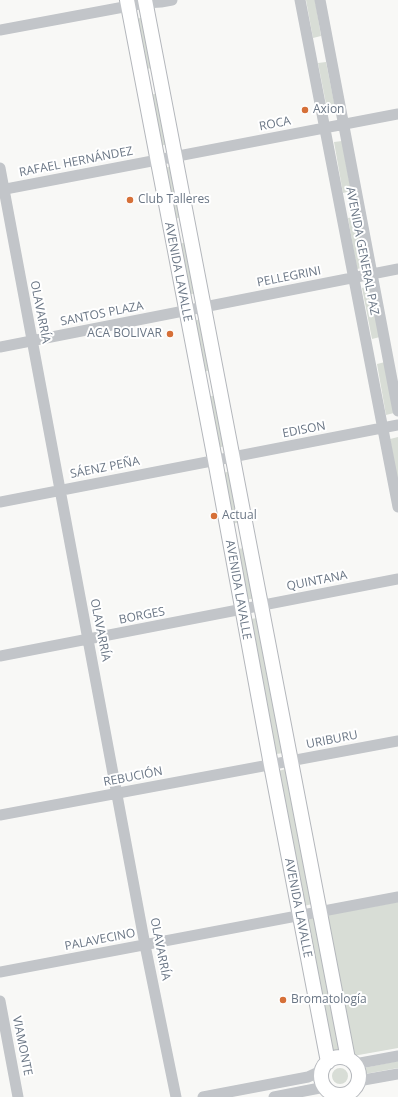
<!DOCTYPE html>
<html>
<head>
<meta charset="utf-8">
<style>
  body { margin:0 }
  canvas { display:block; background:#f8f8f6 }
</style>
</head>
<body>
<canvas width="398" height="1097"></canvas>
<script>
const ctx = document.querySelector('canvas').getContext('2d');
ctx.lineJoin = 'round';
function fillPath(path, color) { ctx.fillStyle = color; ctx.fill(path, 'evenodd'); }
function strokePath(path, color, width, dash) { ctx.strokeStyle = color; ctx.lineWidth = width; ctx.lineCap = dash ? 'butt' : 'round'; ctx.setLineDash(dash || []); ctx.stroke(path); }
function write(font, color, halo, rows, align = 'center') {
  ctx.font = font + ' "Open Sans",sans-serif'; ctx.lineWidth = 4; ctx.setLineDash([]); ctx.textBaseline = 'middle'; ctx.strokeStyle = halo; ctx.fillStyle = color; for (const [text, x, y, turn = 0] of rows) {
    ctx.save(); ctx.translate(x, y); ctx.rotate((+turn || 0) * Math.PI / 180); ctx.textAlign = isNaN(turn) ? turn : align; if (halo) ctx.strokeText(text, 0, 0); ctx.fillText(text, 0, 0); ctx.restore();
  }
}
fillPath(new Path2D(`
  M306,0H315L321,36L313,38Z
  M144,17L154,68L145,69L136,19Z
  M326,62L336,112L328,114L318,63Z
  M159,93L168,144L160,146L150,95Z
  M342,141L351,191L343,193L334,142Z
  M172,166L182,217L174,219L164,168Z
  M356,217L366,267L357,269L348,218Z
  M187,242L196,293L188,295L179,244Z
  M370,286L380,337L372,339L362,288Z
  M201,319L211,370L203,372L193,321Z
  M385,362L394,413L386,415L377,364Z
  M216,395L225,446L217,448L208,397Z
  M398,437V483L390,439Z
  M231,471L240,522L232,524L223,473Z
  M245,548L255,598L246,600L237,549Z
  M258,618L284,753L276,754L250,619Z
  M286,769L312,904L304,906L278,771Z
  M398,902V1048L353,1056L328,915Z
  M315,917L341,1052L333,1053L307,919Z
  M398,1061V1068L365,1074L364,1068Z
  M332 1076a8 8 0 1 1 16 0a8 8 0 1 1-16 0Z`), '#d8ddd6');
const major = new Path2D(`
  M127,0L215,460L271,765L328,1062
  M145,0L348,1059
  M321 1076a19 19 0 1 1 38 0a19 19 0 1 1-38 0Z`);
strokePath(major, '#b4b7bc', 16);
strokePath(new Path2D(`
  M300,0L398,507
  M320,0L398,411
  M0,30L145,3L161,2L172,0
  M0,168L145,945L176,1097
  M0,190L398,114
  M0,347L398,269
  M0,502L398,425
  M0,656L398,579
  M0,815L398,741
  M0,972L398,897
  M0,1001L18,1097
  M355,1064L398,1056
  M358,1081L398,1074
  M203,1097L308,1077L323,1070
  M274,1097L325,1087`), '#c2c5c9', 11);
strokePath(major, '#fff', 14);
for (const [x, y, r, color] of [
  [305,110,4,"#d67038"],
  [130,200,4,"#d67038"],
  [170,334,4,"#d67038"],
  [214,516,4,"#d67038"],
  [283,1000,4,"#d67038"]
]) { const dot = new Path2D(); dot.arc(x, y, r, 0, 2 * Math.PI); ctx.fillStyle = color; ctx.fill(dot); strokePath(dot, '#fff', 1.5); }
write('12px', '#6a7685', '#fff', [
  ["Axion",313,110],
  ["Club Talleres",138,200],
  ["ACA BOLIVAR",162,334,"right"],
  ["Actual",222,516],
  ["Bromatología",291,1000]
], 'left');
write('12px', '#6a7685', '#fff', [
  ["ROCA",275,124,-11],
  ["RAFAEL HERNÁNDEZ",76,162,-11],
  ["AVENIDA GENERAL PAZ",362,251,79],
  ["AVENIDA LAVALLE",178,272,79],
  ["PELLEGRINI",289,277,-11],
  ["OLAVARRÍA",40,312,79],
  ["SANTOS PLAZA",102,314,-11],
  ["EDISON",304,430,-11],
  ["SÁENZ PEÑA",105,468,-11],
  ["QUINTANA",317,581,-11],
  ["AVENIDA LAVALLE",238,590,80],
  ["BORGES",142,616,-11],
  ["OLAVARRÍA",100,630,79],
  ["URIBURU",332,740,-11],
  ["REBUCIÓN",133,777,-11],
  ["AVENIDA LAVALLE",298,908,79],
  ["PALAVECINO",100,940,-11],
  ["OLAVARRÍA",160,949,79],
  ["VIAMONTE",22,1046,79]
]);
</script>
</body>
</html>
